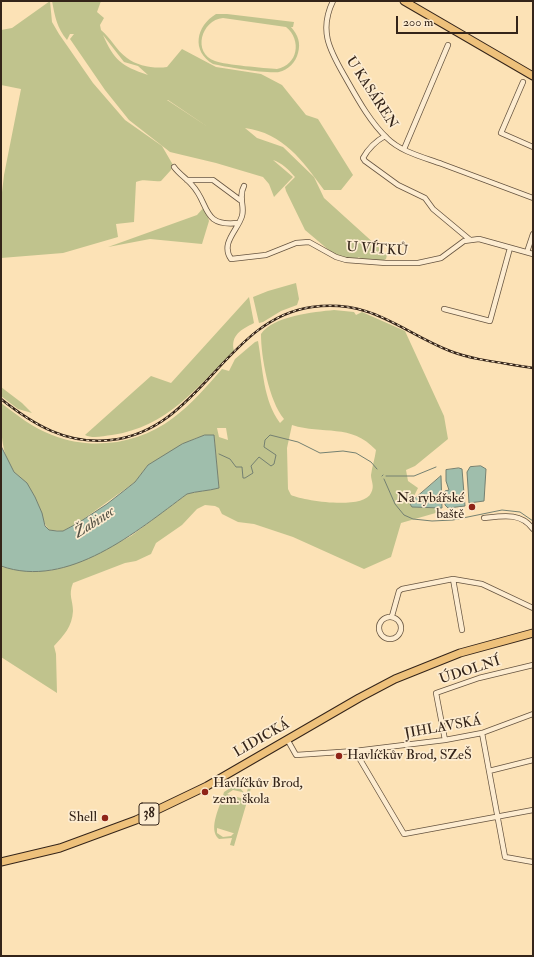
<!DOCTYPE html>
<html>
<head>
<meta charset="utf-8">
<style>
  body { margin:0 }
  #map { position:relative; width:534px; height:957px; overflow:hidden; background:#fce2b6; font-family:"IM FELL Double Pica",serif }
  canvas { display:block }
  .frame { position:absolute; inset:0; border:2px solid #342419; pointer-events:none }
  .scale { position:absolute; left:396px; top:16px; width:122px; height:18px; box-sizing:border-box; border:2px solid #342419; border-top:0; padding-left:5px; font-size:12px; line-height:14px; white-space:nowrap; color:#342419; -webkit-text-stroke:3px #fdecd0; paint-order:stroke }
</style>
</head>
<body>
<div id="map">
<canvas width="534" height="957"></canvas>
<div class="frame"></div>
<div class="scale">200 m</div>
</div>
<script>
const ctx = document.querySelector('canvas').getContext('2d');
ctx.lineJoin = 'round';
function fillPath(path, color) { ctx.fillStyle = color; ctx.fill(path, 'evenodd'); }
function strokePath(path, color, width, dash) { ctx.strokeStyle = color; ctx.lineWidth = width; ctx.lineCap = dash ? 'butt' : 'round'; ctx.setLineDash(dash || []); ctx.stroke(path); }
function write(font, color, halo, rows, align = 'center') {
  ctx.font = font + ' "IM FELL Double Pica",serif'; ctx.lineWidth = 3.5; ctx.setLineDash([]); ctx.textBaseline = 'middle'; ctx.strokeStyle = halo; ctx.fillStyle = color; for (const [text, x, y, turn = 0] of rows) {
    ctx.save(); ctx.translate(x, y); ctx.rotate((+turn || 0) * Math.PI / 180); ctx.textAlign = isNaN(turn) ? turn : align; if (halo) ctx.strokeText(text, 0, 0); ctx.fillText(text, 0, 0); ctx.restore();
  }
}
fillPath(new Path2D(`
  M50,1L52,22L59,34L93,83L125,120L162,146L173,165L171,170L161,181C151,182 144,178 136,182L134,222L116,224L118,237L63,253L1,258V201L4,175L21,89L1,85V30L12,28Z
  M52,1H101L97,12L104,18L100,25L101,30C111,38 116,50 127,58C137,66 155,69 167,67L182,49L216,67L261,74L282,85L306,115L318,119L353,175L341,190H324C303,161 283,133 245,128L257,138L283,147L314,177L324,198L387,255L386,259L382,261L361,260L359,257L356,259L337,257L305,230L286,191L285,187L295,177C289,170 282,163 273,160L293,177L274,197L269,184L263,177L216,163L170,152L129,120L105,90L70,39L74,34H70L67,40C57,28 55,17 52,1ZM103,35L124,62L138,66L148,75C121,66 114,60 103,35ZM167,100H168L208,127Z
  M216,14H227L294,22L293,27H291C298,35 301,43 298,53C296,62 288,70 279,72C269,74 225,67 213,64C191,51 196,26 216,14ZM223,18L286,27C302,40 298,65 277,69C264,68 226,65 215,61C192,53 201,20 223,18Z
  M205,206L209,221L202,244L150,239L108,247L197,215Z
  M296,283L299,299L297,305L281,311L263,322L259,323L253,297L268,291Z
  M249,297L254,323C242,329 230,335 234,351C196,388 167,427 112,435C103,436 93,439 85,435L151,376L171,383Z
  M334,310L354,312L356,315L362,312L405,331L444,416L448,439L415,466L406,470L408,481L418,488L410,504L413,507L437,508L439,512L401,523L391,557L364,569L293,537L254,524L238,522L222,514L219,508L215,506L205,505L197,509L182,525L156,543L151,554L136,561L125,563L73,583C68,595 73,600 73,611C72,627 64,635 54,646L56,654L57,693L1,657V567L48,571L63,567L95,555L131,536L187,494C197,491 208,491 219,488L214,436L196,438L148,465L135,482L78,523L63,531L49,530C42,522 40,506 34,496C28,485 23,482 15,473C0,454 1,427 1,403C17,415 33,428 52,435C92,451 139,444 173,418C191,405 207,386 222,369L229,371L235,359L255,342L258,341C263,369 263,400 280,423L284,419C269,401 261,357 261,334C273,316 314,312 334,310ZM292,425C323,435 351,423 376,450C375,458 372,467 371,475C371,481 375,486 371,493C364,510 304,501 291,495L288,489L287,448ZM217,428H226L228,440L219,437Z
  M1,387L22,403L32,413L18,409L1,396Z
  M232,787L240,788L246,795L248,788H251L234,846L230,845L232,838L219,839C207,829 221,805 224,792ZM233,790L242,792L244,799L227,794ZM217,828L233,833H234L231,836L223,837L217,833Z`), '#c0c38d');
const water = new Path2D(`
  M205,435H214L219,488C208,491 197,491 187,494C137,531 68,590 1,566V446L14,472L27,483L35,497L42,513L45,526L49,530L57,531H63L78,523L107,504L135,482L148,465L182,444Z
  M481,466L486,469L484,501L469,503L467,472L470,467Z
  M459,468L462,469L465,506L448,508L445,505V491L449,490L446,481V470Z
  M441,476L442,508L412,507L410,504L413,500Z`);
fillPath(water, '#9fbeac');
strokePath(water, '#748071', 1);
strokePath(new Path2D(`
  M219,454L230,459L236,467H242L243,478H245L253,473L251,466L259,457L271,466L274,464L276,455L264,447L265,440L270,435L298,442L320,453L343,451L356,453L371,462L377,469
  M382,476L383,475
  M386,476H414L436,467
  M384,479L395,504L404,515L413,519L432,521L453,520L502,510L520,512L533,521`), '#748071', 1);
const minor = new Path2D(`
  M333,1C319,30 329,49 344,75C356,96 369,121 387,138C401,152 423,157 442,164C472,175 503,187 533,198
  M523,82L501,133L533,147
  M385,136C376,141 368,149 363,158L365,161L398,185L425,198L433,209L469,239
  M404,149L448,45
  M174,167C179,174 186,178 192,185C210,204 201,227 238,223
  M187,180H213L240,200
  M244,186C238,197 245,206 242,216C238,230 220,243 231,259L266,255L296,243L309,242L336,257L346,260L386,263H418L441,258L464,241L479,239L533,254
  M527,252L533,234
  M444,309L490,321L510,248
  M484,518C502,516 521,512 533,529
  M453,579L462,630
  M392,616L399,591L402,589L453,579L482,584L533,608
  M379 628a11 11 0 1 1 22 0a11 11 0 1 1-22 0Z
  M482,733L505,857L533,862
  M287,739L296,755L355,751L445,740L482,733L533,714
  M445,740L436,693L479,678L533,665
  M355,751L404,834L533,810
  M489,771L533,760`);
const primary = new Path2D(`
  M404,1L533,76
  M1,862L60,848L136,820L207,786L359,698L395,679L460,653L533,633`);
strokePath(minor, '#665440', 6);
strokePath(primary, '#342419', 9);
strokePath(minor, '#fdecd0', 4.5);
strokePath(primary, '#eec17b', 7);
const rail = new Path2D(`
  M1,399C34,425 67,445 111,440C201,430 225,319 312,307C372,299 400,331 450,351C476,361 506,363 533,368`);
strokePath(rail, '#342419', 2.5);
strokePath(rail, '#fdecd0', 1, [3]);
for (const [x, y, r, color] of [
  [472,507,4,"#8f2418"],
  [339,756,4,"#8f2418"],
  [205,792,4,"#8f2418"],
  [105,818,4,"#8f2418"]
]) { const dot = new Path2D(); dot.arc(x, y, r, 0, 2 * Math.PI); ctx.fillStyle = color; ctx.fill(dot); strokePath(dot, '#fdecd0', 1.5); }
for (const [x, y, w] of [
  [149,814,20]
]) { const box = new Path2D(); box.roundRect(x - w / 2, y - 11, w, 22, 3); ctx.fillStyle = '#fdecd0'; ctx.fill(box); strokePath(box, '#342419', 1); }
write('bold 13px', '#342419', null, [
  ["38",149,814]
]);
write('14px', '#342419', '#fdecd0', [
  ["U KASÁREN",371,93,57],
  ["U VÍTKŮ",377,250,4],
  ["ÚDOLNÍ",470,671,-18],
  ["JIHLAVSKÁ",443,728,-10],
  ["LIDICKÁ",262,739,-30]
]);
write('14px', '#342419', '#fdecd0', [
  ["Na rybářské",464,499],
  ["baště",464,515],
  ["Havlíčkův Brod, SZeŠ",347,756,"left"],
  ["Havlíčkův Brod,",213,784,"left"],
  ["zem. škola",213,800,"left"],
  ["Shell",97,818]
], 'right');
write('italic 15px', '#545245', '#fdecd0', [
  ["Žabinec",95,523,-33]
]);
</script>
</body>
</html>
